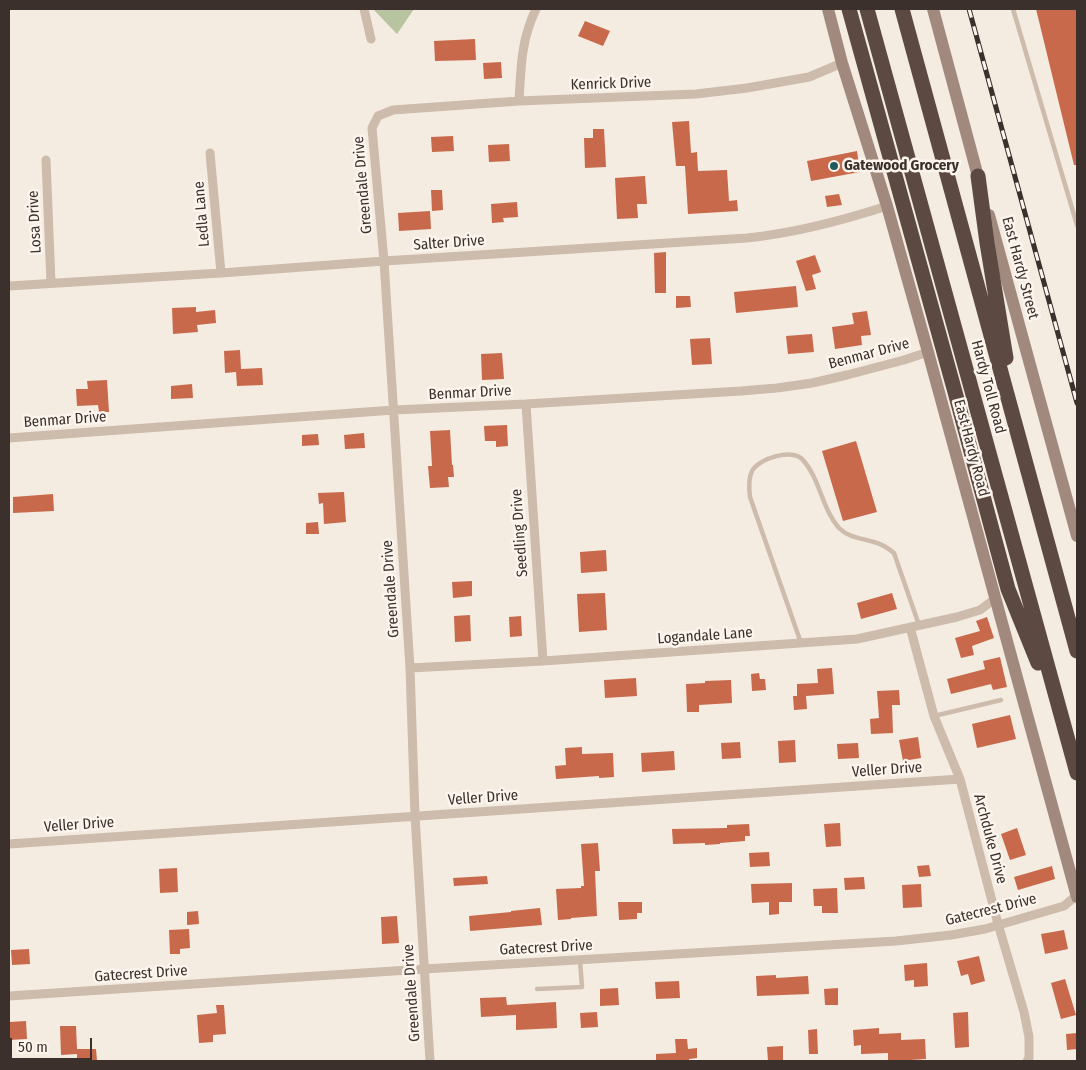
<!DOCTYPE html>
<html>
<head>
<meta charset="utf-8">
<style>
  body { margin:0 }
  #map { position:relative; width:1086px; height:1070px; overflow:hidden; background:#f4ebe1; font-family:"Fira Sans Condensed",sans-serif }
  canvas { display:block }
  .frame { position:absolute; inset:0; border:10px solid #3b302b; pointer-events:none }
  .scale { position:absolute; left:10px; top:1038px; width:82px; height:22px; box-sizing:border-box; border:2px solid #3b302b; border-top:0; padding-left:6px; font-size:15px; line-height:18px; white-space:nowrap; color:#3b302b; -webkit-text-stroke:4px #fbf5ee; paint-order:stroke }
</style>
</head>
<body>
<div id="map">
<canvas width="1086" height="1070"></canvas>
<div class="frame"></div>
<div class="scale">50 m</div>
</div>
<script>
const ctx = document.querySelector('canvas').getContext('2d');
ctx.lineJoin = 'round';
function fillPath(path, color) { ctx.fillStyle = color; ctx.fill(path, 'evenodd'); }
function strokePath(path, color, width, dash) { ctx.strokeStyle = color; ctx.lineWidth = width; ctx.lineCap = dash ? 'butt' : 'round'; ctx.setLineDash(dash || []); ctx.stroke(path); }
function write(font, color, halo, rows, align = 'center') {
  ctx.font = font + ' "Fira Sans Condensed",sans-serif'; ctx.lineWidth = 5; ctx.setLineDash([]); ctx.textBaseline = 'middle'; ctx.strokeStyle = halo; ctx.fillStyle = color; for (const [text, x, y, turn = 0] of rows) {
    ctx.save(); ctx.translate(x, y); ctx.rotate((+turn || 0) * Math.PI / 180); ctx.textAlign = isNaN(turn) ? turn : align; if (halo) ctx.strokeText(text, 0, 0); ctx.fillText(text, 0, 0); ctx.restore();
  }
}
fillPath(new Path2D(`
  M373,9H414L397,34Z`), '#b8c4a0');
fillPath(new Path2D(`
  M1036,9H1077V165H1074Z
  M585,21L610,31L603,46L578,36Z
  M475,39L476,60L435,61L434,41Z
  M501,62L502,78L484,79L483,63Z
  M689,121L691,153L697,152L698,171L727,170L729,201L737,200L738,211L688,214L685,166H676L672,122Z
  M593,129H604L606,167L585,168L584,138H593Z
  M453,136L454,151L432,152L431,137Z
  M509,144L510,161L489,162L488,145Z
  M857,151L860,172L811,181L807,161Z
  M645,176L647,204H637L638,218L617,219L615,178Z
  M431,190H442L443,210L432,211Z
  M839,194L842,205L827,207L825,196Z
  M517,202L518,217L503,218L504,222L492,223L491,204Z
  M430,211L431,229L399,231L398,213Z
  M666,252V293H655L654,253Z
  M815,255L821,272L812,275L816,289L806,291L796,261Z
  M796,286L798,307L736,313L734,292Z
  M676,296H690L691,307L676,308Z
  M196,307V312L215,310L216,323L197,325L198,332L173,334L172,308Z
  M867,311L871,335L861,336L862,345L835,349L832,327L854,324L852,313Z
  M812,334L814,352L788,354L786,336Z
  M710,338L712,364L692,365L690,339Z
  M240,350L241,369L262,368L263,385L237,386L236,372L225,373L224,351Z
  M502,353L504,379L482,380L481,354Z
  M107,380L109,412H99L98,405L77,406L76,389H88L87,381Z
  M192,384L193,398L171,399V386Z
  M507,425L508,446L496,447V441H485L484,426Z
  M450,430L452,465H453L454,477H448L449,487L430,488L428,466H432L430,431Z
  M364,433L365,448L345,449L344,435Z
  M318,434L319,445L302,446V435Z
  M856,441L877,512L843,521L822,451Z
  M344,492L346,522L324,524L323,503L319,504L318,493Z
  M53,494L54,511L13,513V497Z
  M318,522L319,534H306V523Z
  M606,550L607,571L581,573L580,552Z
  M472,581V596L453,598L452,582Z
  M605,593L607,630L579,632L577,594Z
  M892,593L897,609L861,619L857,603Z
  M470,615L471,641L455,642L454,616Z
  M521,616L522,636L510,637L509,617Z
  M987,617L994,638L972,646L974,655L961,658L955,638L980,631L976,621Z
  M1000,657L1007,687L993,690L991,684L951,694L947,679L985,669L983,661Z
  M832,668L834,694L806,696L807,709L794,710L793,696H797V684L818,683L817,669Z
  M759,673L760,679H765L766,690L752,691L751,674Z
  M636,678L637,696L605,698L604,680Z
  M731,680L732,703L699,705V712H687L686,684L705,683V681Z
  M899,690L900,705H892L893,733L871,734L870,719L879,718L877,691Z
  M1010,715L1016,739L977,748L972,724Z
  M918,737L921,758L903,761L899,740Z
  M795,740L796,762L779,763L778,741Z
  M740,742L741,758L722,759L721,743Z
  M858,743L859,758L838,759L837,744Z
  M582,747V754L613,753L614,777L599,778V776L556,779L555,766L566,765L565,748Z
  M674,751L675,770L642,772L641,753Z
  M840,823L841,846L826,847L824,824Z
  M749,824L750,836H745V841L720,843V844L705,845V843L673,844L672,829L727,828V825Z
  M1017,828L1026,855L1010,860L1001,834Z
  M598,843L600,871H595L597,916L571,918V919L558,920L556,889L581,888V886H584L581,844Z
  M769,852L770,866L750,867L749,853Z
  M929,865L931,876L919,877L917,866Z
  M1052,866L1055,879L1018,890L1014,877Z
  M177,868L178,892L160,893L159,869Z
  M487,876L488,884L454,886L453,878Z
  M864,877L865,889L845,890L844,878Z
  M792,883V902H779V914L769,915V902L752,903L751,884Z
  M921,884L922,907L903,908L902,885Z
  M837,888L838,913H822V906H814L813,889Z
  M618,902H642V913H637V919L619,920Z
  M540,908L542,925L470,931L469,916L511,912V911Z
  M198,911L199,924L187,925V912Z
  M397,916L399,943L382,944L381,917Z
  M189,929L190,948L180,949V954H170L169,930Z
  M1064,930L1068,949L1045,954L1041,934Z
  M29,949L30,964L12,965L11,950Z
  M979,956L985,981L971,985L968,974L961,976L957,961Z
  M927,963L928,986L914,987V980L905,981L904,965Z
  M776,975V978L808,976L809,994L757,996L756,976Z
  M1065,979L1076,1015L1061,1019L1051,983Z
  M679,981L680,998L656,999L655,982Z
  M618,988L619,1005L600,1006V989Z
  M838,988V1005H825L824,989Z
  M506,997L507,1005L556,1002L557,1028L516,1030V1015L481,1017L480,998Z
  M216,1005H224L226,1034L213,1035V1042L199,1043L197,1015L217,1013Z
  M597,1012L598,1027L581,1028L580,1013Z
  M968,1012L969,1047L955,1048L953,1013Z
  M26,1021L27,1039L9,1040V1022Z
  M60,1026H76L77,1049H96L97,1061H77V1054L61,1055Z
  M879,1028V1034L901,1033V1040L925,1039L926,1059L910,1060V1061H888V1053L861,1054V1045L854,1046L853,1030Z
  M817,1029L818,1054H809L808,1030Z
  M1077,1033V1049L1067,1050L1066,1034Z
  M675,1039H687L688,1049L697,1048V1058L689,1059V1061H656V1054L676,1053Z
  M783,1046V1061H768L767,1047Z`), '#c8694b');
strokePath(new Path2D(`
  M1013,9L1077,225
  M801,643L750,497C749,489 748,479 752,471C759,458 793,448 803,460C820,479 822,509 839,528C849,538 861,538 874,542C882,544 888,548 894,553L919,625
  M934,716L1001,700
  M537,989L582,987L580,960`), '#cdbbac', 4.5);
strokePath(new Path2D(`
  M364,9L371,39
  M519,101C521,67 521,40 536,9
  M210,153L221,273
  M46,160L51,283
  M9,286L221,273L384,261L747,238C795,233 841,221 887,206
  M526,404L543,661
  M9,438L394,410L526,404L741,391L777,388L812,383L847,375L904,360L928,352
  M910,627L934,716L960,779L998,924L1024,1012L1029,1037V1058L1027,1061
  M410,668L543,661L857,639L957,617L980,610L996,598
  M9,844L960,779
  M9,996L424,969L896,941L951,935L985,929L1064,906L1077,895
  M430,1061L415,816L410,668L384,261L372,128L378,116L393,110L519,101L696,94L747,88L809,77L842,63`), '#cdbbac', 9);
strokePath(new Path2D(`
  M828,9L842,63L887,206L928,352L1077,897
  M933,9L980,184
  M989,215L1077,536`), '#a18a7d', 12);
strokePath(new Path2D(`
  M849,9L955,392L1008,589L1038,663
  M867,9L1077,773
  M902,9L1077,651
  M978,176L987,243L1006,358`), '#5c4a42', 15);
const rail = new Path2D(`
  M969,9L1077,403`);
strokePath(rail, '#3b302b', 5);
strokePath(rail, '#fbf5ee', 3, [9]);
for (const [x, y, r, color] of [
  [834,166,5,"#1f5a5e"]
]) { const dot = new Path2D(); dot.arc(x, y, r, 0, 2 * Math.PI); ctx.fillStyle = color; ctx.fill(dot); strokePath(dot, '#fbf5ee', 2); }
write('15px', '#3b302b', '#fbf5ee', [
  ["Kenrick Drive",611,84,-2],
  ["Greendale Drive",363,185,-95],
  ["Ledla Lane",202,214,-95],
  ["Losa Drive",35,222,-93],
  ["Salter Drive",449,243,-4],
  ["East Hardy Street",1020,268,75],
  ["Benmar Drive",869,354,-15],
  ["Hardy Toll Road",988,387,75],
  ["Benmar Drive",470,393,-3],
  ["Benmar Drive",65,420,-4],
  ["East Hardy Road",971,448,75],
  ["Seedling Drive",520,533,-94],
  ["Greendale Drive",391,589,-94],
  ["Logandale Lane",705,636,-4],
  ["Veller Drive",887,770,-4],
  ["Veller Drive",483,798,-4],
  ["Veller Drive",79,825,-4],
  ["Archduke Drive",990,839,75],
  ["Gatecrest Drive",991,910,-14],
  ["Gatecrest Drive",546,948,-3],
  ["Gatecrest Drive",141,974,-4],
  ["Greendale Drive",412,993,-94]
]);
write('bold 15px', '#3b302b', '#fbf5ee', [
  ["Gatewood Grocery",844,166]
], 'left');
</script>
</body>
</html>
